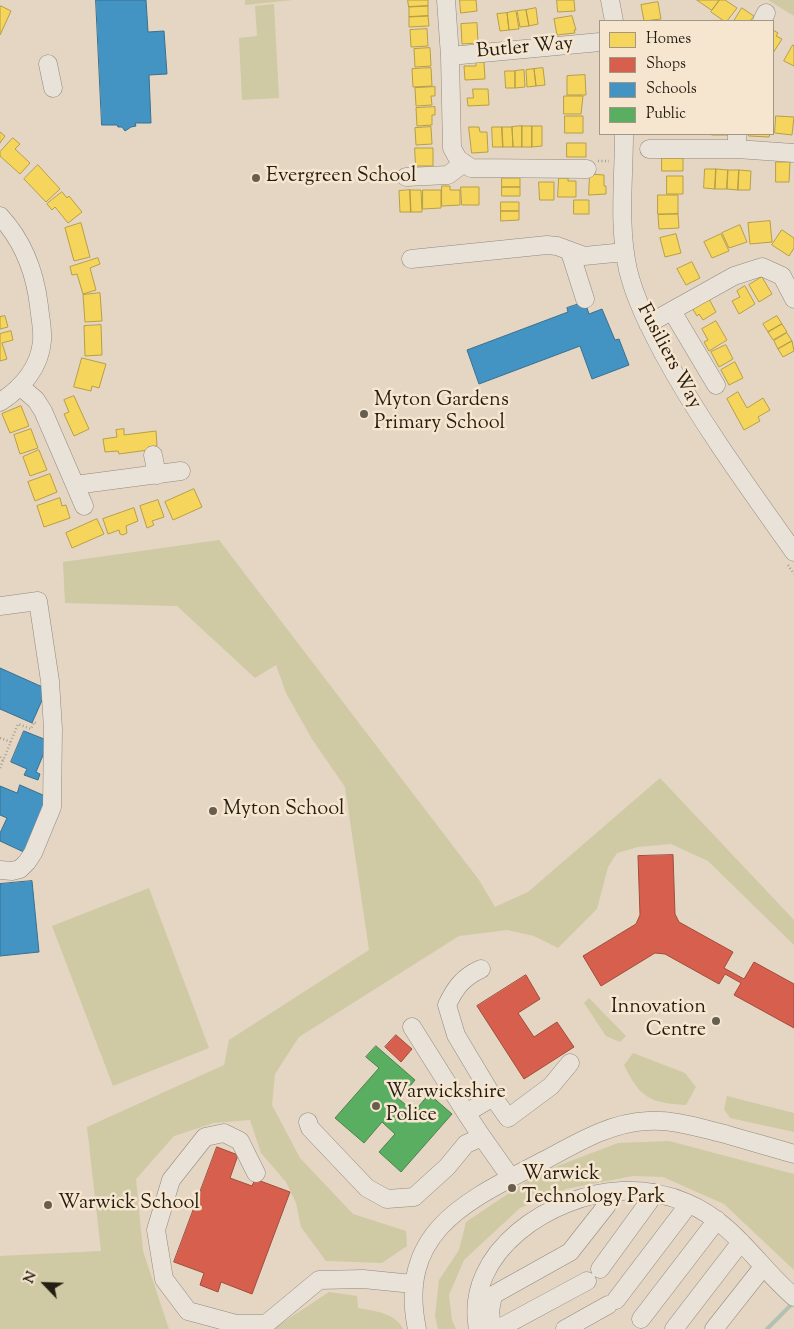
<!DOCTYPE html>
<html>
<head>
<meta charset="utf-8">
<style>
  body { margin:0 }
  #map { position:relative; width:794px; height:1329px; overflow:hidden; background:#e4d6c3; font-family:"Sorts Mill Goudy",serif }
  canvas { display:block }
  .legend { position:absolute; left:599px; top:20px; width:175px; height:115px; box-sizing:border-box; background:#f6e6d0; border:1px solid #a29684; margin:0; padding:6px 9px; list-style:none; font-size:15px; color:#241d12 }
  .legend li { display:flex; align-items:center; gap:10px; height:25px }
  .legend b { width:25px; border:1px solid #a29684 }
  .north { position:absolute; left:20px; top:1259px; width:50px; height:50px; -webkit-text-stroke:4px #f6e6d0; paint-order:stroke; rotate:294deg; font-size:14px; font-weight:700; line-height:20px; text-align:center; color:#241d12 }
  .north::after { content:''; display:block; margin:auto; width:18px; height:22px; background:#241d12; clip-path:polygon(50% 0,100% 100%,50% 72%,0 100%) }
</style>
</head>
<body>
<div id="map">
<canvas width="794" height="1329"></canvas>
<ul class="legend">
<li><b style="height:14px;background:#f6d55c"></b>Homes</li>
<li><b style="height:14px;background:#d6604d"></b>Shops</li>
<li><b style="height:14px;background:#4393c3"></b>Schools</li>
<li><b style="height:14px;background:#5aae61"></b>Public</li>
</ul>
<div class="north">N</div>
</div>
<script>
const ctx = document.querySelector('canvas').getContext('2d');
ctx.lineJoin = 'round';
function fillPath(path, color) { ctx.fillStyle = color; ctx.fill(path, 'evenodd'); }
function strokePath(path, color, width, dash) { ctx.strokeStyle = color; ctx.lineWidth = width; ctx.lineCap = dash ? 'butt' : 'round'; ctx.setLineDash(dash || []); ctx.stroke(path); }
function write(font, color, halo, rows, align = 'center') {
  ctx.font = font + ' "Sorts Mill Goudy",serif'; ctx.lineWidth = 5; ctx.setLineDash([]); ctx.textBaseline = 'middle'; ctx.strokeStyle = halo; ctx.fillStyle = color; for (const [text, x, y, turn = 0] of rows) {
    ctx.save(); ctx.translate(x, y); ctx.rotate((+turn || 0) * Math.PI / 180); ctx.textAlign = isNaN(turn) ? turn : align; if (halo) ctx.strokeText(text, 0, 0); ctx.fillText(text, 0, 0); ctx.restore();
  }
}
fillPath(new Path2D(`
  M245,0H293L245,5Z
  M768,0H794V16Z
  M274,4L279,98L242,100L239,38L257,36L255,6Z
  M219,540L479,880L495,907L528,892L660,778L794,920V945L708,861L671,844L638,847L617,853L608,867L597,909L558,948L534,936L507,930L459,936L299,1037L275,1074L272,1105L300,1158L353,1214L406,1231L407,1246L382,1263L326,1261L301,1227L296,1203L286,1182L261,1153L250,1120L214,1123L174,1136L136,1179L143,1251L169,1329H0V1256L101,1251L87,1127L224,1065L229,1040L369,950L345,787L312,739L286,693L276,665L255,678L177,606L65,603L63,562Z
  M149,888L209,1048L113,1086L52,926Z
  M589,998L626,1036L620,1042L606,1036L584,1003Z
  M633,1053L685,1073L696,1087L686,1105C650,1103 640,1098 624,1065Z
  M727,1096L794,1113V1132L730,1118L724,1109Z
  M669,1141L794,1174V1270L724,1204L663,1177L633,1176L566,1189L520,1208L464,1260L449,1295L452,1320L456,1329H438L435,1316L439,1280L459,1250L466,1222L539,1173L618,1143Z
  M329,1292L357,1296L358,1308C374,1311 396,1313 403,1329H273Z`), '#cfc9a4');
const homes = new Path2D(`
  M408,0H428V6L409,7Z
  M460,0H476L477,11L461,13Z
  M557,0H574L575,11L558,12Z
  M697,0H719L712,10Z
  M720,0H725L737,8L727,21H724L711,12Z
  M658,2L661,19L644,21L641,5Z
  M1,6L11,11L0,35V8Z
  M428,6V16L409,17V7Z
  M536,8L538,24L529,26L526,10Z
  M742,8L754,16L750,21H734Z
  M526,10L529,26L520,27L517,11Z
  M516,11L519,29L509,30L507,13Z
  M507,13L509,30L500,31L497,14Z
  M428,16L429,26L409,27V17Z
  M572,16L576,30H574L575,33L557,35L554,19Z
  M477,23L478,43L462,44L461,24Z
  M427,29L428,46L411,47L410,30Z
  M773,30L778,33L776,36L782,39L773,53Z
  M793,45L794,46V66L784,61Z
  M430,48L431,66L415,67L414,49Z
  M484,62L485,79L465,80L464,66H476V63Z
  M431,68L432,86L413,87L412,69Z
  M543,68L545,85L536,86L534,69Z
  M534,69L536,86L527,87L526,70Z
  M524,70L525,87L515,88V71Z
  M505,71H515V88H506Z
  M585,75L586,95H567V76Z
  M435,87V96H431L432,105L416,106L415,88Z
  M473,89H488L489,105L468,106L467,98H473Z
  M564,96H583L581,114H564Z
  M435,107V115H432V125L417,126L416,108Z
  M565,116H583V133H565Z
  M776,116L794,117L792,135L775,133Z
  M522,126V147H513L512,127Z
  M522,126H532V147H522Z
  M532,126H542V146L532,147Z
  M431,127L432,144L416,145L415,128Z
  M469,127H479L480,132H487L488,152L472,153Z
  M492,127H502L503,147H493Z
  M502,127H512L513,147H503Z
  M0,132L5,136L0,143Z
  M712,134H729V135H712Z
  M749,134H770L769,137L749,136Z
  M13,138L20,144L15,149L30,163L20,174L0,156V152Z
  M567,143H586V157H567Z
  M415,148H433V166H416Z
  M662,158H683V171H662Z
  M776,162H790L789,182H776Z
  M38,165L60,189L46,202L24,179Z
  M705,169H716L715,189L704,188Z
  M716,169L728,170L727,189H715Z
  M728,170H739L738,190L727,189Z
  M739,170L751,171L750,190H738Z
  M590,174L604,175V186H606V194L589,195Z
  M667,176H683V194H667Z
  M502,178H520V187H502Z
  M559,178H568V181H576V197H558Z
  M539,182H554V200H540Z
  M442,186H450V190H460V205L442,206Z
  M461,187H479V205H462Z
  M502,187H520V196H502Z
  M410,190L411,212H400L399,191Z
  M410,190H421L422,212H411Z
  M423,190H441V208L423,209Z
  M62,192L67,198L69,196L82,212L68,223L55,207L52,210L47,204Z
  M658,195H678V214H658Z
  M574,200H589V214H574Z
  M501,202H519V211H501Z
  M501,211H519V220L501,221Z
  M678,214L679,228L659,229L658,215Z
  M770,221L772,242L750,244L748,223Z
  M81,223L90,257L74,261L65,228Z
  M740,225L747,242L729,248L722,233Z
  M782,230L794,238V248L789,256L772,245Z
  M676,234L681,253L665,257L660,238Z
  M721,234L729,251L712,258L704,242Z
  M98,258L100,264L90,268L96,290L83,294L77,274L72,275L70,267Z
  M692,262L700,278L686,285L677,269Z
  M762,277L772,294L759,302L749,285Z
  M745,286L755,304L739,314L732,301L740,297L737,291Z
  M100,293L102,321L85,322L83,295Z
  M709,299L716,312L703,320L699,314L697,316L692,308Z
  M5,316L8,327L0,329V317Z
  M777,316L782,324L768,332L763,324Z
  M716,321L727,340L709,351L704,342L708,340L702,329Z
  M782,324L787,332L773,340L768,332Z
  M101,325L102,355L85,356L84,326Z
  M11,331L13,340L2,343L7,359L0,361V334Z
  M787,333L792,341L778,349L774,341Z
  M792,341L794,351L783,357L778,349Z
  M726,345L733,359L719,367L711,352Z
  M82,358L106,364L99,388L92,386L91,391L74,387Z
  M735,362L743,378L729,385L721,370Z
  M738,392L747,408L763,398L770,410L758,417L760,421L744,430L727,399Z
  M74,396L89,429L74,436L64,414L69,412L64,400Z
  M21,406L29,426L10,433L2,414Z
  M31,429L38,448L20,454L14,435Z
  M124,429V435L156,431L157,446L148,447V450L119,454L118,451L105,452L103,439L117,437L116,430Z
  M39,450L47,470L30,476L23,457Z
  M50,474L57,492L35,501L28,482Z
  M194,489L202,507L173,520L165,502Z
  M60,498L62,506L66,505L70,518L44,527L37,506Z
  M158,500L164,517L152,521L154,525L147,528L140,506Z
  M134,508L138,521L126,526L127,533L123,535L120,534L119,530L108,534L103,519Z
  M97,519L104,534L72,548L66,533Z`);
fillPath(homes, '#f6d55c');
strokePath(homes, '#b79e46', 1);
const shops = new Path2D(`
  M673,855L675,914L679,922L733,952L724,968L744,979L754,962L794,984V1028L734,995L741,983L725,974L719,984L665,954L655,953L601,986L583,956L636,924L640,915L638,856Z
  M526,975L540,999L518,1013L534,1037L557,1022L574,1047L524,1079L477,1006Z
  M396,1035L412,1049L401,1062L385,1047Z
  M217,1147L238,1155L230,1178L252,1186L255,1179L290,1192L252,1294L221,1282L218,1292L200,1285L204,1273L174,1262Z`);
fillPath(shops, '#d6604d');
strokePath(shops, '#a14c3b', 1);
const schools = new Path2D(`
  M96,0H146L148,32L164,31L167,74L149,75L151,123H135L136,126L131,127L125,131L122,127H118L117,125H102Z
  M585,302L589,314L602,309L615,340L619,339L629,365L592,379L580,346L479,384L467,350L568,312L567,308Z
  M0,668L47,689L32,723L0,709Z
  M24,731L49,741L36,772L40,774L38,780L24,775L27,769L11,762Z
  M20,785L52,799L28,854L0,841V833L7,818L0,815V786L17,793Z
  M32,881L39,952L0,956V884Z`);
fillPath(schools, '#4393c3');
strokePath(schools, '#3a708e', 1);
const public = new Path2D(`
  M376,1046L415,1080L399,1099L414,1112L429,1094L452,1114L401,1172L379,1152L395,1134L382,1122L364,1143L335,1118L379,1068L366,1057Z`);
fillPath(public, '#5aae61');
strokePath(public, '#4a8249', 1);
strokePath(new Path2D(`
  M767,1329L794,1302`), '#b1c2b2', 4);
const minor = new Path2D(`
  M446,0L450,56L452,148L458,159L471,168L587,169
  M610,0L614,21
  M762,21L766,13
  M450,56L600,42
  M48,64L53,88
  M624,134C624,178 618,226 628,270C635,299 649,326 663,353C701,423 748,487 794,552
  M737,134V149
  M649,149H737L794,153
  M406,177L448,175L464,163
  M0,216C24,242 35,272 39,306C40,317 43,329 42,341C40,367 22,388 0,402
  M570,252L585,299
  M411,259L547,245L557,246L584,256L625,252
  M672,311L716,385
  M648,324L734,276L762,267L782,276L794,299
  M21,387L36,400L43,411L75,485L181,471
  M153,455L157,475
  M75,485L84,506
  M0,606L38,601L50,681L53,729L52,807L33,853L27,862L20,869L12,871L0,870
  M481,969C463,977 455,988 447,1005L456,1035L493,1097L466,1113L482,1137
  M412,1027L466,1113
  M493,1097L508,1118L551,1086L570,1063
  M308,1122L310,1128L367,1188L387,1199L414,1197L447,1167L466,1144L482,1137L511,1178
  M256,1173L240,1141L224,1133L205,1137L171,1180L156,1230L164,1279L188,1311L236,1324H266L319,1280L363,1279L413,1284
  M600,1269L648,1203L654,1193
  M616,1300L689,1204
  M641,1319L717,1220
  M417,1329C396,1229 471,1199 545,1160C577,1143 609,1123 647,1121C673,1119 700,1128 725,1134C748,1141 771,1147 794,1154
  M478,1329C463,1251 553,1194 621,1191C644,1190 666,1194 687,1203C733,1222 758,1266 794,1297
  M492,1329L490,1311L493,1295L570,1252L607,1205L608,1193
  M498,1329L587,1281
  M565,1329L608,1305
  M674,1329L741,1242
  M714,1329L763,1267`);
strokePath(minor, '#92897d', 19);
strokePath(new Path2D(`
  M598,161H609
  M788,565L794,574
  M0,738L11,742
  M0,757L3,761
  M0,768L18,724L31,729L34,722L37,724`), '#a39e96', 2.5, [1, 2.5]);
strokePath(minor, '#e9e2d8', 18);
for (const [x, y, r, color] of [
  [256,178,5,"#675e50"],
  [364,414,5,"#675e50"],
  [213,811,5,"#675e50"],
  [716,1021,5,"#675e50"],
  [376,1106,5,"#675e50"],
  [512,1188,5,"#675e50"],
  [48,1205,5,"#675e50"]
]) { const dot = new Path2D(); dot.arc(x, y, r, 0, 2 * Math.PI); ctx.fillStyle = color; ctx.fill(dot); strokePath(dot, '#f6e6d0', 2); }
write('20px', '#241d12', '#f6e6d0', [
  ["Butler Way",525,49,-5],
  ["Fusiliers Way",668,357,62]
]);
write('20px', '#241d12', '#f6e6d0', [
  ["Evergreen School",266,178],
  ["Myton Gardens",374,402],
  ["Primary School",374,425],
  ["Myton School",223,811],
  ["Innovation",706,1009,"right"],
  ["Centre",706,1032,"right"],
  ["Warwickshire",386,1094],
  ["Police",386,1117],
  ["Warwick",522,1176],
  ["Technology Park",522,1199],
  ["Warwick School",58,1205]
], 'left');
</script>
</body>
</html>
